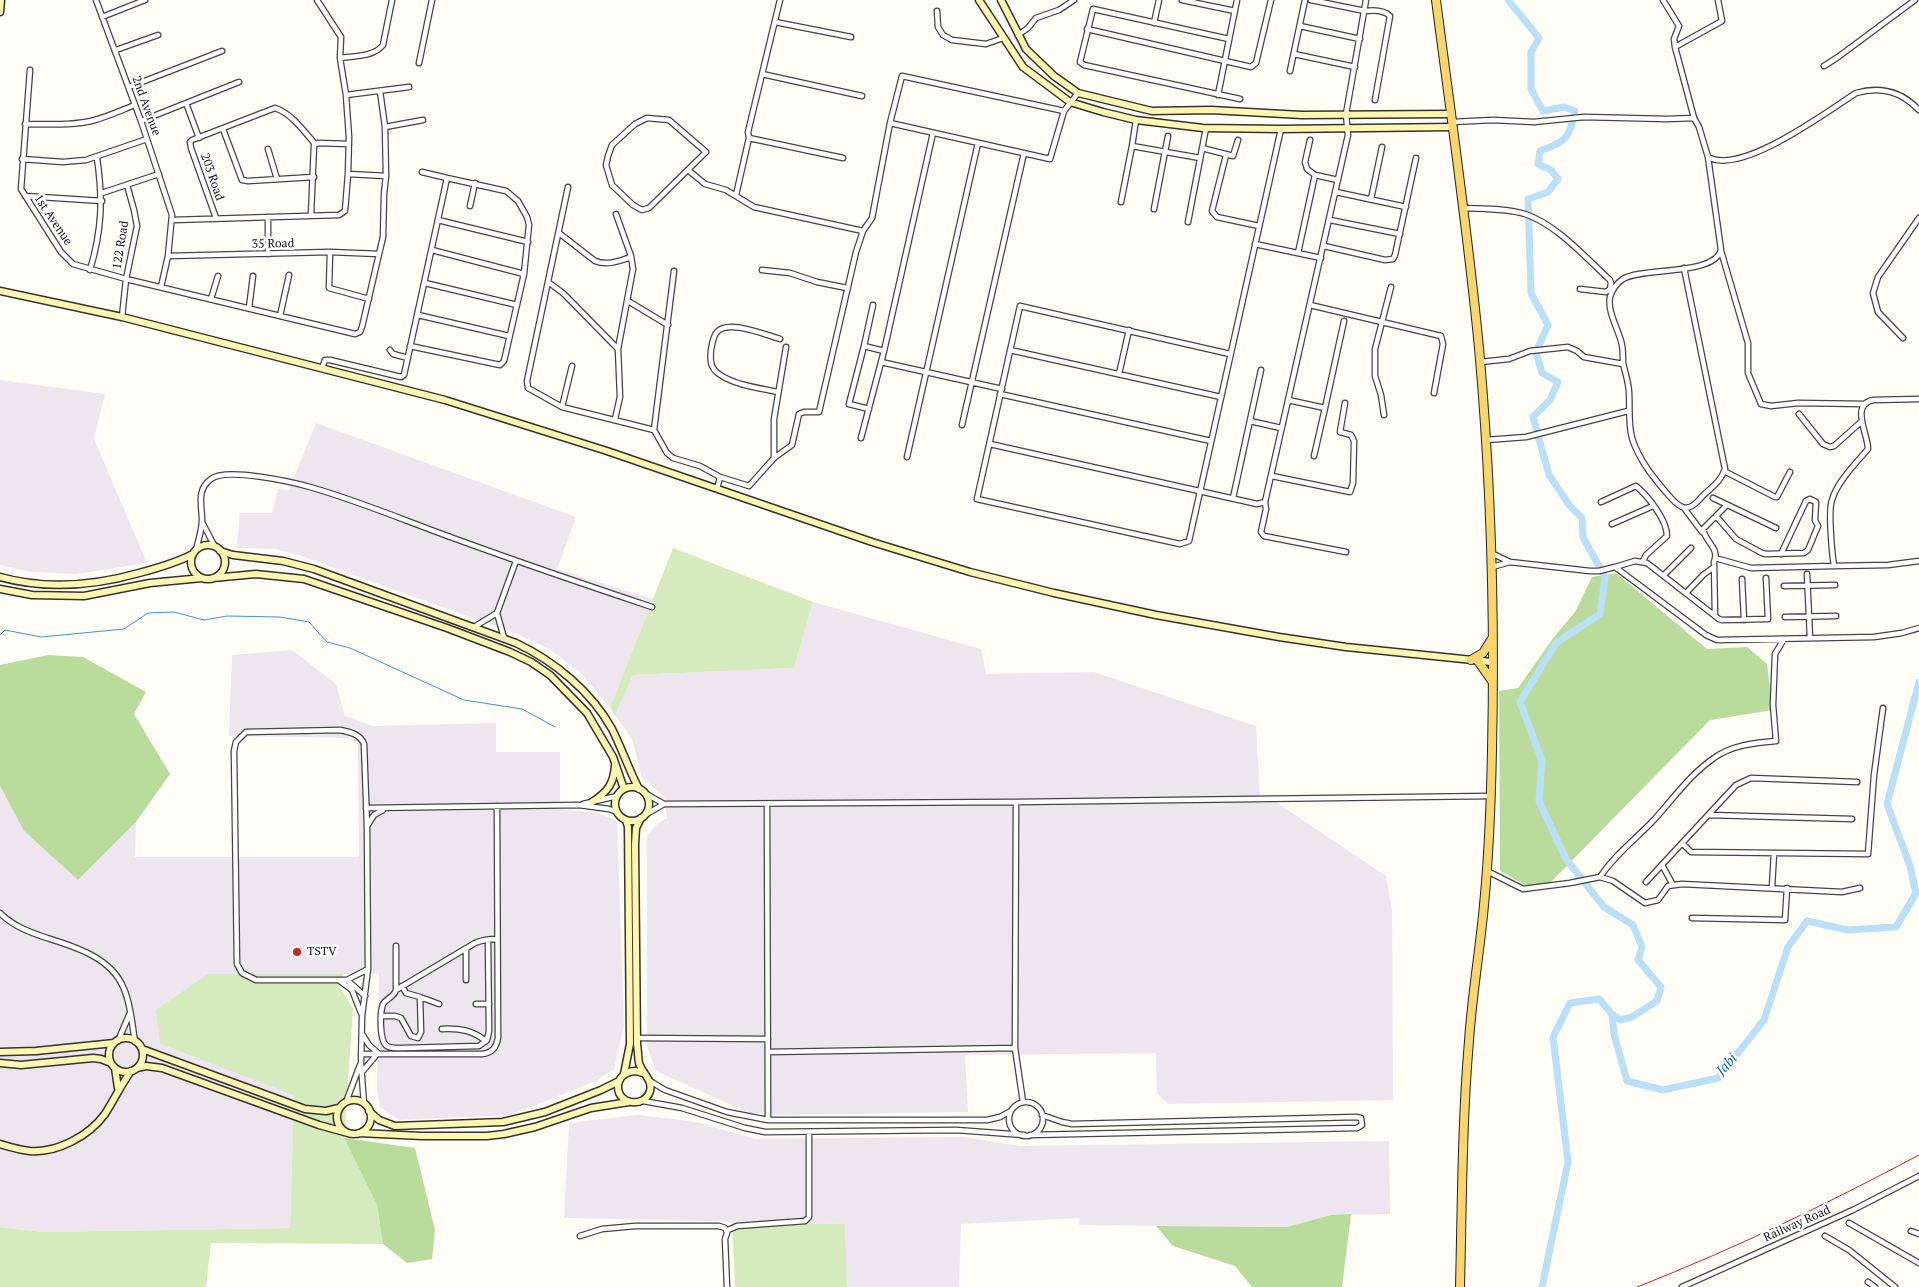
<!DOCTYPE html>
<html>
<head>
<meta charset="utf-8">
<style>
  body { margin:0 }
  canvas { display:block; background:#fffdf5 }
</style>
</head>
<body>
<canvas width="1919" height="1287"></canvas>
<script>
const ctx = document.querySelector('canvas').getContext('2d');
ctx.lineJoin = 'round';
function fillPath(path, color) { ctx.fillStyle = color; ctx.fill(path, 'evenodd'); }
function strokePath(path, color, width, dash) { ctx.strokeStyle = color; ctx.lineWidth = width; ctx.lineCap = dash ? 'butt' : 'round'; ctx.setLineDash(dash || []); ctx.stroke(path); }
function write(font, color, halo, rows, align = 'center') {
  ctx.font = font + ' "PT Serif",serif'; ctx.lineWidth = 5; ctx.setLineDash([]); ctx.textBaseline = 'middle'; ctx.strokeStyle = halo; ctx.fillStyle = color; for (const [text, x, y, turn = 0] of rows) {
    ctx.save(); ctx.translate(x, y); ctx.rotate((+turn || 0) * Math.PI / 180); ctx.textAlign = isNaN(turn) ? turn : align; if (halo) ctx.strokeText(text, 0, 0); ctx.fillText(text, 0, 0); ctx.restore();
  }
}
fillPath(new Path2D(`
  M0,380L105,394L94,439L147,563L76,574L31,572L0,565Z
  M316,423L576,517L557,569L653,599L610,708L582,674L548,648L514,633L296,554L275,549L237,548L240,513H272L278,489L289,490Z
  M813,602L981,649L986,674L1094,672L1256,726L1260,803L1276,802L1386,876L1392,911L1393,1100L1169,1104L1157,1094L1156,1053L965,1055L968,1112L784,1115L749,1113L656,1071L647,1046V836L656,825L667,818L664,796L642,778L632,739L615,715L633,675L794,668Z
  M292,650L336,684L345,716L373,726L496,723V752H560V809L598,813L617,821L624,1025L614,1069L596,1081L510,1115L399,1120L380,1107L377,1090L379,974H208L160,1044L294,1094L290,1228L43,1232L0,1227V786L24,831L78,880L136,822L135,857H359L358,744L349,738L229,736L232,655Z
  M638,1115L697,1122L755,1139L964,1137L1020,1146L1389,1141L1390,1214L1331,1215L1287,1227L1079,1225L1080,1218L961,1224L959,1287H847L845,1224L564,1218L569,1123Z`), '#eee6ef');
fillPath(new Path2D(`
  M673,548L813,602L794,668L633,675L615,715L610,708Z
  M208,974H344L339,986L353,1009L344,1138L377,1205L383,1244L211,1243L206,1287H0V1227L43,1232L290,1228L294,1095L160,1044L156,1010Z
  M732,1222L845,1224L847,1287H735Z`), '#d5ebbd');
fillPath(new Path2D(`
  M1616,573L1707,649L1747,647L1767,664L1773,710L1710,720L1551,882L1530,888L1500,871L1499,691L1518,688L1554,637L1575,612L1592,577Z
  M48,655L83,657L146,692L134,714L170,774L136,822L78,880L24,831L0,786V665Z
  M344,1138L415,1148L435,1230L432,1259L407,1263L383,1244L377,1205Z
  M1351,1214L1342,1287H1252L1235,1266L1173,1246L1156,1226L1287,1227L1331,1215Z`), '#b9dc9c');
strokePath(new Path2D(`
  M0,635L5,630L41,637L124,629L148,613L174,612L204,620L227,616L280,617L309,622L327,642L350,648L464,700L522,709L555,727
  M1916,893L1919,890`), '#3f96cf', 1);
strokePath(new Path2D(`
  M1508,0L1539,38L1531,52V89L1543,111L1564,107L1575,111C1569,139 1567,141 1540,151L1538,164L1551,170L1558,179L1548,192L1528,199L1531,293L1548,325L1536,352L1542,373L1558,382L1550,400L1533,417L1549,475L1570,506L1582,518L1583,537L1605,577L1600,614L1556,643L1520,702L1542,761L1539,801L1566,859L1604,907L1633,925L1642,947L1638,960L1661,987L1657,1001L1632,1017L1620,1020L1612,1014
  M1542,1287L1568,1162L1553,1037L1570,1003L1599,999L1612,1014L1614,1034L1627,1081L1663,1090L1718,1078L1764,1020L1788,947L1807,921L1848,930L1896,927L1916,893L1910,866L1887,804L1919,682`), '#b9e0f7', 7);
const street = new Path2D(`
  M96,0L141,121L172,215L168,256L161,287
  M780,0L748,132L749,138L843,158
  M1182,0L1235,11
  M1311,0L1365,11C1373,10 1384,10 1390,16L1375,100
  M1663,0L1679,26L1674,39L1675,47L1694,118L1699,127L1708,157C1741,176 1828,111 1856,93C1881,86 1901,91 1919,110
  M937,11L938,27L943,35L952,40L986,44L1003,38
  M102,17L145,0
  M775,22L851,37
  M1154,23L1159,0
  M1300,26L1360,39
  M1087,29L1251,67L1256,63L1271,0
  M1018,35L1028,28L1036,18L1059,10L1074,0
  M1229,39L1093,9L1080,62L1084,65L1240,99
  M1675,47L1722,21L1718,0
  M116,50L158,35
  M1294,54L1355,67
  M340,58C354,56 374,57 383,45L392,0
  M419,63L432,0
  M1824,66L1838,57L1915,0
  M30,70L21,189L61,252L73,264L126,279L355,334L360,332L362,327L383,237L384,194L386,176L385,127L380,91
  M1290,71L1305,0
  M762,74L862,96
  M129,87L222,51
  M346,95L409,87
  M1218,95L1237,0
  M186,103L199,138
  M647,118L669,120L706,152L649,208L642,210L633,205L612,185L606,165L608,156L612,145L635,124Z
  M1136,120L1132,146L1200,158
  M141,121L239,82
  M1452,122L1493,120L1534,122L1584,117L1667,119L1694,118
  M890,123L1050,159L1064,111L1078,93
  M25,124C48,124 73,126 95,120C109,116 122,110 135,105
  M385,127L423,120
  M223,129L242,180L248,181L314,177
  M1310,140L1305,162L1307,169L1315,175L1338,180
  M1202,148L1233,156L1238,140
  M268,149L277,179
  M1226,155L1212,211L1217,217L1259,226
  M22,159L63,162L86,160L147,139
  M688,170L705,184L726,190L754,207L863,231
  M348,174L386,176
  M568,187L527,381L528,388L562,407L654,430L667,453L673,458L700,466L720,477L717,489
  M1336,192L1406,207
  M102,193L159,174
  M736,195L749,138
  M25,196L102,201
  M1371,199L1382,147
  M1121,202L1132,146
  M470,206L475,183
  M1463,208C1483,209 1505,208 1525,214C1556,224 1586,258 1610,280L1611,283L1610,289L1606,292L1580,289
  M1154,209L1168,136
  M616,214L631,256L633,269L618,349
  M311,215L314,145L318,143L349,144
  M268,217V254
  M216,218L191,148L190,142L192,140L275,108C291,113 304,131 315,144
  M173,220L339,215L345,211L348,174L349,137L346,95L340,58L341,37L317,0
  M438,220L528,242
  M1330,220L1400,234
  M1188,222L1206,128
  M559,233L595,261C607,266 619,261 631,257
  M1255,244L1321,258
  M1324,246L1385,260L1393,259L1395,255L1416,158
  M432,250L524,274
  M1721,251L1748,343V373L1761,404L1771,406L1798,403L1864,404
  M330,252L329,288L369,299
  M1298,253L1315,175
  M168,256L330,252L379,254
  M1684,268L1725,469C1720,484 1708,489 1699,500C1688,512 1681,509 1671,498C1656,481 1639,461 1632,438C1628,422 1630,409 1629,393C1629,383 1625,373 1623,363C1623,357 1623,351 1622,345C1619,330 1607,312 1610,297C1612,290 1617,283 1623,279C1642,267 1714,276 1721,250L1708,157
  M90,270C102,230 103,199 97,158
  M762,270L790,273L817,282L847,288
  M548,282L563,293L618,349L620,397L615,419
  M425,283L517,305
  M211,299L218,276
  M628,301L668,325
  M873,305L864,346L884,351
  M1310,305L1441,336L1443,344L1434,393
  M249,308L253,276
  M418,315L509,336
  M280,316L289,275
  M122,317L126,279L137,226L134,210L127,185
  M1903,338L1878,312L1873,293L1878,277L1919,218
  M410,346L500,365L504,361L524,274L529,225L527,217L518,201L506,191L447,178
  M864,346L849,404L869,409
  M390,350L393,354L408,358
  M1010,350L1221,397
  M1230,354L1020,306L977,499L1180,544L1189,541L1281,129
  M881,362L1002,389
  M1480,362L1509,359L1530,351L1568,347L1577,351L1584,357L1623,364
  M322,368L325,360H330L401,377L404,375L447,178L422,172
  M1119,374L1129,330
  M778,392C759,388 734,385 719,374C710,368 710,360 711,350C712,345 713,336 717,332C728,319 766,335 780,339
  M1000,394L1211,441
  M1919,399L1873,400C1850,405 1868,434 1868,449C1856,463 1837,482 1832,500C1828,510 1832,553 1834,566L1888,565L1919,561
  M1288,400L1325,408L1344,321
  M562,407L572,366
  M1799,414L1823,444L1830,447L1834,446L1862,421
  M1384,415L1381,395L1375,376V349L1391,287
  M1250,421L1281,428
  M962,425L1024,153
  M654,430L674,271
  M861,438L884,351L933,133
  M1486,440L1526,437L1628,411
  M990,444L1257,504L1265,502L1348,135L1346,114L1366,0
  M1314,456L1325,408
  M907,457L978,143
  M774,458V419L786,347
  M1724,471L1775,497H1777L1790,472
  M1272,476L1350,492L1353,483L1354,441L1351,435L1340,432L1345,403
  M720,477L749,486L774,458L792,445L799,414L804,412H819L856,252L863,231L872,218L890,123L902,76L1064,111
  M1233,498L1261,370
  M1713,498L1776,528
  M1265,502L1266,509L1261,532L1264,536L1346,552
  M1601,502L1636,486C1648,496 1667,520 1667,536L1646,555L1643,561
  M1684,508L1702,532
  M1716,516L1736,539L1762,553L1766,554L1804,553L1808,550L1818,526L1815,520L1816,502L1810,499L1806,501L1781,554
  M202,522L215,547
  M1612,524L1653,506
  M196,550C198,541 202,530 202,520C202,505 196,490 211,479C226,467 292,482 310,487C359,501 406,521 453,538C519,562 586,585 652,607
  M1491,553L1510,562L1590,571H1599L1615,567L1706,635L1717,640L1874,637L1902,633L1919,628
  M1715,558L1751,568L1834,566
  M1492,567L1510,562
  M1615,567L1635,561L1647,563L1719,619L1722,620L1768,619L1766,578
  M1807,574L1810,638
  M1664,575L1691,548
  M1742,579L1744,620
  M1784,586L1835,585
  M1686,593L1703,575L1714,567
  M1715,616L1714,562C1720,548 1705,542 1703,529L1727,505
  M1785,617L1836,616
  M474,627L497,613
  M504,638L497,613L516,561
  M643,792L664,804
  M1016,802L1015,1048L1023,1102
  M583,804L617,796
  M767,804L768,1120
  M366,808L579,805L609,809L617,812
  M645,815L664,804L1016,802L1491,796
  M1709,815L1852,819
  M367,826L374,815L383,810
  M1682,843L1691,852L1868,854L1874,775L1883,708
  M1662,865L1673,885
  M1487,871L1523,889L1570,883L1600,877C1614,856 1633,841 1650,824C1671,802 1689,775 1714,758C1732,745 1754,743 1776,741L1773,705L1775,654L1784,639
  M1600,877L1613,881L1645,903L1658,900L1668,886L1682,884L1842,892L1860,888
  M1646,882L1736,785L1751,778L1857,782
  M1772,887L1774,853
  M0,913C13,926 29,932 47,938C76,947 112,958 124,989C131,1005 132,1024 135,1042
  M1692,918L1785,920L1787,888
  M488,940L489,1031L487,1040L479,1046L403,1048C398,1048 392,1049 387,1046C379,1041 380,1012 383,1004C387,998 394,997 396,990L475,943C482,940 489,939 497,939
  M466,949V980
  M347,980L365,996
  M340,981L352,990L361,1013
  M402,986L406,993L420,997
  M396,990V946
  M476,1004H489
  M381,1016H395L401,1018L411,1036L418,1038L421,1032L420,997L439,1004
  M442,1029C459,1028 472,1030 486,1041
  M637,1038L768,1039
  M118,1041L130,1013
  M768,1052L1015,1048
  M361,1054H482C492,1053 496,1048 498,1038L497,806
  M362,1072L378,1053L369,1045L362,1034
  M650,1081L665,1090L727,1112L768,1120H987L1000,1117L1011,1111
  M643,1101L682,1108L745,1128L765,1132L956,1130L1024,1135
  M346,1102L360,1065
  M1009 1119a17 17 0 1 1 34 0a17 17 0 1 1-34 0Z
  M364,1104L361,1064L362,1016L368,969L367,826L364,744C360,734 350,732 340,730L246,732L236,742L234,751L237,964L242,973L256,980H347L368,969
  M1030,1135L1357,1128L1362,1125L1361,1118L1356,1117L1072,1124L1062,1122L1042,1115
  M1849,1223L1919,1263
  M1911,1231L1919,1234
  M580,1236L602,1229L635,1226H719L725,1228L727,1232
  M1825,1236L1849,1250L1895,1287
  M1868,1282L1875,1287
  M727,1287L725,1239L728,1230L737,1226L805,1221L809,1217V1132
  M1682,1287L1853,1210L1919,1176`);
const secondary = new Path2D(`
  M979,0L1023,67L1070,102L1103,112L1136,120L1203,128L1281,129L1452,127
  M1001,0L1026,49L1054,76L1078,93L1152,111L1211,110L1302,115L1451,114
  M0,12L1,0
  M0,291L122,317L445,400L607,451L872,542L970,572L1054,593L1156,615L1279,637L1346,647L1492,662
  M191 562a17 17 0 1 1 34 0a17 17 0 1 1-34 0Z
  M220,551L233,555L283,561L314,569L516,643C554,661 591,691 612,729C622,749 629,770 639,789
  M0,577C47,590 93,586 139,573C158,568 176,563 193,554
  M213,578L256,574L304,579L447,628L510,652L531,662L550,675L587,713L613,757L624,789
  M0,589L32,595L84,596L150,583L202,578
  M615 804a17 17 0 1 1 34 0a17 17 0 1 1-34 0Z
  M592,802C608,792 614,783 615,765
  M641,818L636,828L635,844L637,1044C638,1050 638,1057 639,1063C642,1073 653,1080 650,1091C645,1108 618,1105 618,1087C618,1074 632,1068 643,1073
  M109 1055a17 17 0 1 1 34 0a17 17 0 1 1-34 0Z
  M142,1049L305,1109L326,1111L339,1108
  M0,1052L36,1051L114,1043
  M0,1063L21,1065L93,1058L101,1059L111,1063
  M115,1068L118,1088
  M137,1068L146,1066L162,1068L319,1125L348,1133
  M624,1074L630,1044L628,827L626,820
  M337 1117a17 17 0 1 1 34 0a17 17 0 1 1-34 0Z
  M369,1111L379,1120L395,1126L503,1122L545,1112L601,1090L619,1081
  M359,1133L422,1136H487L504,1134L535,1127L591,1108L629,1102
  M0,1144C10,1147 20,1150 30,1151C57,1153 89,1136 105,1114C114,1100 121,1085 131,1071`);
const primary = new Path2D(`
  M1436,0C1451,116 1468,232 1479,348C1491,481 1495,616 1492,750C1491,801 1489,854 1484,905C1480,950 1472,995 1469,1041C1462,1122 1462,1205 1460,1287
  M1471,660L1483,653L1491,640
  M1478,661L1492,681`);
strokePath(street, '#444', 7);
strokePath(secondary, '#333', 9);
strokePath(primary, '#222', 10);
strokePath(street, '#fff', 4.5);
strokePath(secondary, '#fff6b0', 6);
strokePath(primary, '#f9d66b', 8);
strokePath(new Path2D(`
  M1637,1287C1734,1249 1827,1204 1919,1155`), '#c4262e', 1);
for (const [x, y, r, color] of [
  [297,952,5,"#c4262e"]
]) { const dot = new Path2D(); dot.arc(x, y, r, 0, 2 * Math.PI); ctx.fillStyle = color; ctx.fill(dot); strokePath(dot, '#fff', 2); }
write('12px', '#111', '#fff', [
  ["2nd Avenue",146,106,70],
  ["203 Road",212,177,71],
  ["1st Avenue",53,220,56],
  ["35 Road",273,244,-1],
  ["122 Road",121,245,-81],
  ["Railway Road",1797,1224,-24]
]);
write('12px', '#111', '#fff', [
  ["TSTV",307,952]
], 'left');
write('italic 14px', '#1768a6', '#fff', [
  ["Jabi",1727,1065,-48]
]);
</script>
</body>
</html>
